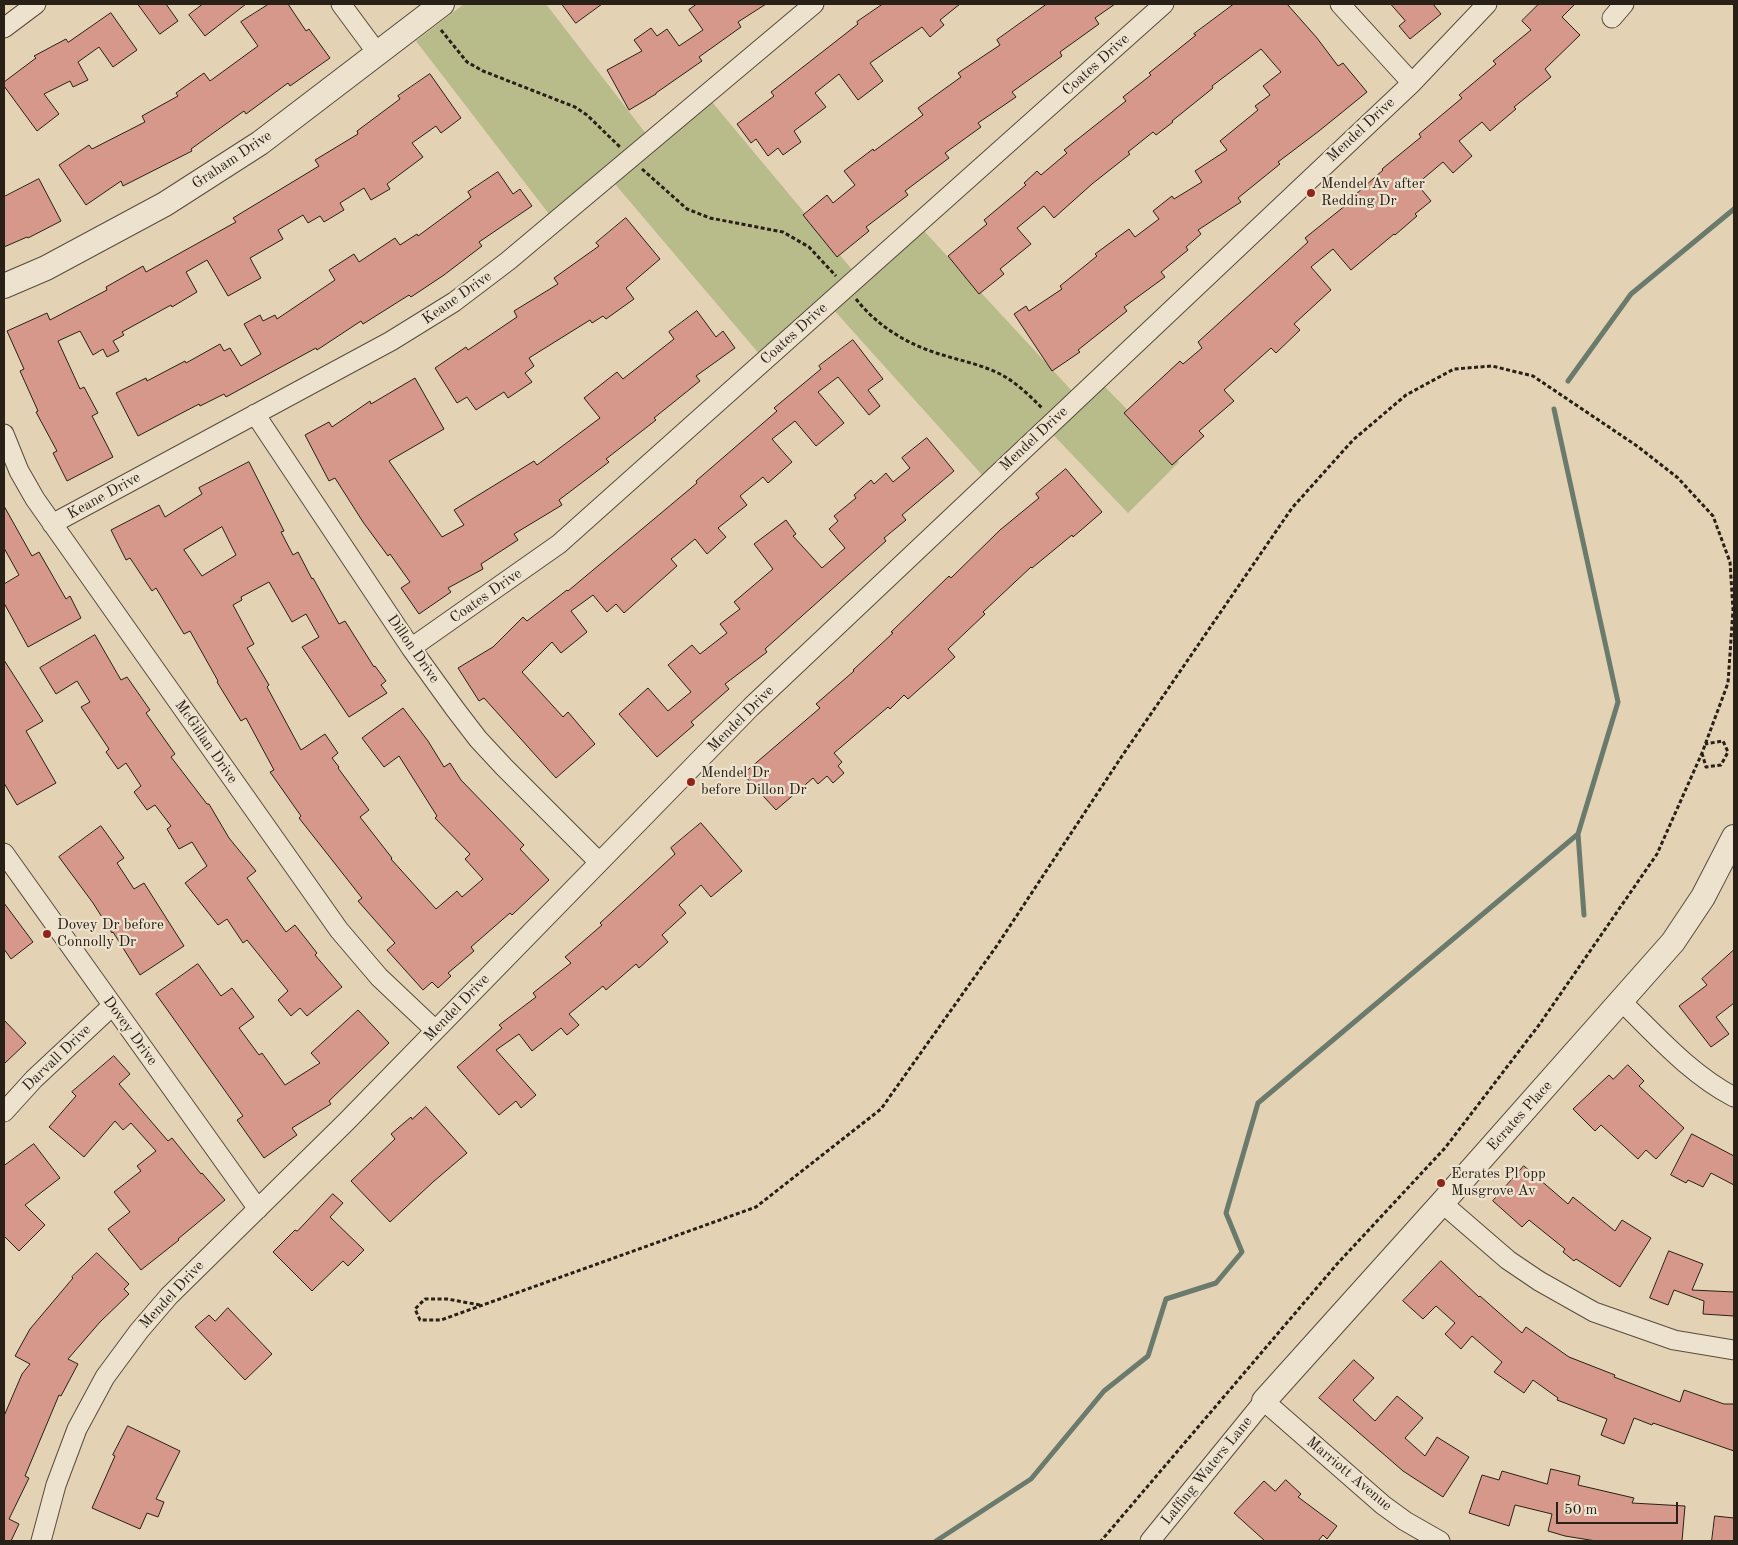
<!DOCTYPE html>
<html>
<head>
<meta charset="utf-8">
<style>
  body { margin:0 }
  #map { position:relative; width:1738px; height:1545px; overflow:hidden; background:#e3d2b3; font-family:"Old Standard TT",serif }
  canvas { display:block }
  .frame { position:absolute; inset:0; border:5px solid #292017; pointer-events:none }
  .scale { position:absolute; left:1556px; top:1502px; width:122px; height:22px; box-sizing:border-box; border:2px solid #292017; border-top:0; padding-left:6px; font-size:15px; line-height:18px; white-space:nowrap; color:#292017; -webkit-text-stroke:4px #ede2ce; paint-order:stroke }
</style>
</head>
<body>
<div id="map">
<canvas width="1738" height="1545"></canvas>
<div class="frame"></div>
<div class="scale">50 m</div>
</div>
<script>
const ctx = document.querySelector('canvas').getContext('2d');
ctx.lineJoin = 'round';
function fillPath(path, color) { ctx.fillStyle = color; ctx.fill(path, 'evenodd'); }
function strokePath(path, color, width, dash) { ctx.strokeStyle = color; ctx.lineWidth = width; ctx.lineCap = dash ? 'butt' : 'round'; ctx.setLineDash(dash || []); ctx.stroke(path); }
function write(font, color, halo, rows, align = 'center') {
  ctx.font = font + ' "Old Standard TT",serif'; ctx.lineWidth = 4.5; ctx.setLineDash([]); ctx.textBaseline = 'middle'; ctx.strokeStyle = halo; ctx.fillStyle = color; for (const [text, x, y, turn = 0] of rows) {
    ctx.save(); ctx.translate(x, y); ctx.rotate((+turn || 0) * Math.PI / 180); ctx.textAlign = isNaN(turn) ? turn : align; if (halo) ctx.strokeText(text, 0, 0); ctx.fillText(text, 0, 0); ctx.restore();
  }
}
fillPath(new Path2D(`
  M464,4H546L657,148L712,102L864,284L924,231L1084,404L1104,386L1179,462L1128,513L1040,421L983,476L824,299L761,356L604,171L549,214L416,41Z`), '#b8bb8a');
strokePath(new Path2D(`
  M1568,381L1631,294L1734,209
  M1578,834L1584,915
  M936,1541L1031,1479L1104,1391L1148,1356L1166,1299L1216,1283L1242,1252L1226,1213L1258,1103L1578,834L1618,702L1554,409`), '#6a7b6d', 5);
const building = new Path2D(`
  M138,4H166L178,21L160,34Z
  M203,4H246L205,36L189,15Z
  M269,4H288L306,31L309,29L330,58L290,86L288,83L246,114L244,111L191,149L192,151L123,186L121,181L86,205L59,165L89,145L92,149L145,122L142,116L178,96L176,93L204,73L210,81L258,46L241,22Z
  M562,4H602L576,23Z
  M697,4H766L738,22L741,27L699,57L702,61L656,93V94L629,110L607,70L642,51L634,40L651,28L657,36L667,29L679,46L703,30L689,10Z
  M883,4H960L940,20L944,25L930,37L922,27L870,63L883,81L858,100L839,74L815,93L826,107L794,131L801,142L783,155L778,148L768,156L756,139L751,143L737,124L774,96L771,92L858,24L857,22Z
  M1047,4H1115L1095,18L1099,24L1060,52L1062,56L1012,92L1016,97L978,123L981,127L945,153L949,158L905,191L908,195L866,227L869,231L837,257L803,215L827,195L833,203L855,185L844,171L873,149L874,151L923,115L918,108L961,77L958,73L1000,45L997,40Z
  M1234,4H1287L1317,38L1338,66L1343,63L1367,92L1319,131L1278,162L1280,164L1238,198L1241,202L1198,230L1201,234L1186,247L1188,250L1161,272L1165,277L1124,307L1127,311L1078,350L1080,352L1052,371L1014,314L1026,306L1029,311L1062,289L1060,286L1097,256L1095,254L1129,229L1135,237L1159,219L1153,211L1172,196L1174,199L1202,182L1195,171L1227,150L1220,141L1258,110L1255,106L1270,95L1263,86L1281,72L1261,49L1212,86L1213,88L1172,121L1173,122L1156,135L1153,132L1128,152L1130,154L1092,184L1054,218L1044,206L1017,228L1031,244L1000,269L1004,274L979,294L948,256L987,224L984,220L1026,185L1024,183L1037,171L1041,175L1067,153L1064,150L1126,101L1123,97L1151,75L1149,73L1196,35L1194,34Z
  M1391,4H1433L1441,14L1410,39L1399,26L1405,21Z
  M1539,4H1575L1562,17L1580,35L1545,69L1551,77L1514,107L1516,109L1490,131L1482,122L1459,141L1472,156L1453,173L1443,162L1417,184L1431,201L1415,214L1417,216L1395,235L1394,234L1351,270L1333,249L1311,267L1331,290L1294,324L1300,330L1276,353L1271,348L1224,390L1234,401L1199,431L1204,436L1172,465L1124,413L1180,361L1183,364L1202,348L1198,342L1308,242L1305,238L1346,205L1345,204L1383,170L1382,169L1421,137L1419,134L1462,98L1459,95L1496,64L1493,61L1531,30L1522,21Z
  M111,13L137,50L113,67L99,47L78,62L88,80L73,87L70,81L44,94L59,114L37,131L4,86V82L36,58L34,56L66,39L68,42Z
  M430,74L461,118L441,133L436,126L412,143L423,157L387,184L390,189L371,200L364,188L340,203L344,210L324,222L320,216L308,223L303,215L278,230L283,239L250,258L261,278L228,296L207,260L186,272L197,292L172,307L171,305L122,332L124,335L113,341L119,351L107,357L103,349L93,355L80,331L58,341L80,389L84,387L98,413L92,416L113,457L67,481L53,453L57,451L36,412L38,411L20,371L24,369L7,331L47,313L50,320L107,290L106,287L143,266L146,272L236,222L233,218L319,166L315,160L358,134L357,131L400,99L398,96Z
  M498,172L513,194L520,189L532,206L479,242L482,246L444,275L411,297L409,295L363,324L361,321L317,350L316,348L226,397L224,394L200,406L199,404L138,436L116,393L146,378L147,381L185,361L186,363L220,344L224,351L230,348L241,366L261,354L244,324L260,315L263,321L275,315L277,319L335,280L329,270L354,254L359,262L395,238L400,245L417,234L418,236L471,197L468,192Z
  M39,179L61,221L28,238L27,237L4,247V197Z
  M626,218L660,259L626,288L634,299L606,319L603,316L592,323L590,320L529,358L534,366L525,373L532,382L508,398L504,392L476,410L467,397L457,403L435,368L466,347L468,350L517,317L514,311L558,284L554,278L599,246L596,243Z
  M697,311L716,337L723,331L735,348L696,376L700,381L654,418L656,420L606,459L609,462L559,500L562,505L514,534L518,540L481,564L483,569L448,588L451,592L419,614L401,588L410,582L390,554L388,556L363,522L335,478L329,481L305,435L329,422L332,427L370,401L371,404L415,378L444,429L389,461L442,537L464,525L454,510L534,461L537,465L600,418L584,398L617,372L623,379L674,339L669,332Z
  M853,340L883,379L868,390L880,406L869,415L838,377L818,392L844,423L816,446L795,421L772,439L792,462L768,483L763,477L740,496L747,505L718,528L726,537L707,554L695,539L671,559L677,566L624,613L616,604L607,612L593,595L571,611L587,632L561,653L552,642L522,672L563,717L568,712L595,744L556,778L484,698L479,701L458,668L493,647L523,617L527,621L567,590L568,591L697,483L696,481L777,411L774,408L821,369L819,366Z
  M927,438L954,471L902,515L906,520L884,538L886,541L765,649L767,652L725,684L729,689L691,722L694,725L657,757L619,714L648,688L668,711L691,692L668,665L692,645L700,654L727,633L720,624L740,609L734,602L773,569L754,544L786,520L796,534L793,536L822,568L845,548L829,529L838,521L834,516L856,498L854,495L871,480L874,484L886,473L893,482L910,468L902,458Z
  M249,462L284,531L281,532L293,555L298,552L312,579L313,578L339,624L345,621L374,667L375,666L386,681L381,685L387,693L349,717L302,647L319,637L306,614L292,622L269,582L241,597L242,600L233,605L254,644L247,648L269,685L267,687L301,750L325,734L338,753L332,758L339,767L338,768L369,810L360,817L392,858L391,859L436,909L457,891L462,897L483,879L465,859L470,854L435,818L437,816L399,756L384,767L362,738L403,708L428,741L444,767L450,763L461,780L524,845L520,849L549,880L512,915L510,913L471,947L474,951L448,973L451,976L438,988L432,982L423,990L387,950L395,943L358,901L362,898L299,818L301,816L270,772L274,770L246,718L241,721L217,682L218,681L190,631L184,634L156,588L152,591L130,558L126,560L111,530L159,505L165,517L202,494L199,488ZM222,527L236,555L202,576L184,550Z
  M1066,469L1102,512L1073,537L1072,535L1032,568L1031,567L983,612L985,614L948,649L955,657L908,699L904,695L890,709L888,707L834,753L842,762L838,766L844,773L833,783L827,776L818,784L813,778L776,810L743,774L820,708L816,704L854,671L853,670L893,633L891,632L949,576L951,578L1000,530L1039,498L1036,494Z
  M4,506L32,556L39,552L66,599L70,596L81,618L28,647L4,603V584L19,575L4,548Z
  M95,635L121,680L127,677L150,710L146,713L175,754L171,757L207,804H209L229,838L256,871L247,878L286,932L295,925L317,953L315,955L342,987L307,1016L300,1008L291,1016L278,1000L288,991L247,940L243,943L227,919L218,925L185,883L207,866L192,842L179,849L167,829L171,826L155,805L147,810L134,792L141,786L126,763L118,769L106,752L109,749L81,707L90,702L77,681L56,694L40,668Z
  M4,660L43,721L26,731L56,783L17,805L4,783Z
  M701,823L742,871L711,897L701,885L679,905L686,913L662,935L668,942L639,968L636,964L606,990L603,986L569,1014L579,1025L567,1035L561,1028L532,1051L519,1034L496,1050L536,1095L521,1108L516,1101L499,1115L457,1067L502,1028L499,1025L536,997L533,993L571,963L565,957L602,925L600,923L675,854L671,848Z
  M101,826L124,858L117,863L134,889L144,883L184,946L140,975L113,932L112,933L93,903L59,857Z
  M4,903L33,942L11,959L4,949Z
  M1734,950V1003L1716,1017L1729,1034L1711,1047L1679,1006L1707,985L1702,979Z
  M198,964L221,996L232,988L254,1017L239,1028L259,1055L262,1053L285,1085L320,1063L311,1053L358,1010L389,1043L329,1101L331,1104L292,1128L297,1135L264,1158L237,1120L243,1116L156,994Z
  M4,1020L26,1043L4,1064Z
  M114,1056L130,1074L119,1084L168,1141L172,1138L201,1174L202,1173L225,1200L178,1239L179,1240L141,1270L108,1229L130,1212L114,1192L141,1171L137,1166L156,1151L131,1123L123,1130L115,1121L84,1157L49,1127L76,1096L72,1092Z
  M1628,1065L1644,1081L1639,1086L1684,1128L1656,1159L1646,1150L1638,1159L1601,1125L1595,1131L1573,1109L1609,1075L1613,1079Z
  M426,1107L467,1153L433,1182L390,1222L351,1181L395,1139L391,1134L411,1117L412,1119Z
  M1692,1134L1734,1156V1185L1711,1173L1703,1187L1688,1180L1686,1183L1671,1175Z
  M34,1144L60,1178L25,1205L45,1225L19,1251L4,1236V1166Z
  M1524,1166L1568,1204L1573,1197L1615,1231L1622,1220L1651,1238L1620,1287L1576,1259L1574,1261L1563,1252L1565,1249L1529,1220L1522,1227L1493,1201Z
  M333,1194L343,1203L330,1217L364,1250L348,1266L343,1261L312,1291L273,1252L295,1230L297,1231Z
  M1669,1251L1703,1264L1692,1290L1734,1292V1316L1703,1314L1704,1301L1674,1290L1668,1305L1650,1298Z
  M97,1253L129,1284L124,1289L129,1294L100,1322L68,1359L78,1364L61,1396L59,1395L25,1476L29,1478L9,1519L19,1524L11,1541H4V1416L22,1374L30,1364L15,1356L30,1329L73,1278L72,1277Z
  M1441,1261L1479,1297L1480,1296L1522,1333L1526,1327L1569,1357L1615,1375L1614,1377L1680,1402L1684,1390L1724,1404H1734V1451L1653,1423L1652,1425L1634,1418L1624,1444L1601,1435L1607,1419L1557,1400L1558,1398L1533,1380L1524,1393L1494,1372L1502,1362L1472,1336L1461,1349L1445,1334L1455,1323L1436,1306L1423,1319L1403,1301Z
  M228,1308L272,1354L245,1380L195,1327L209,1315L215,1321Z
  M1354,1360L1374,1378L1353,1400L1375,1421L1397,1396L1423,1418L1405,1438L1425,1456L1437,1437L1469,1457L1443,1497L1403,1471L1319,1398Z
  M128,1426L180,1451L156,1499L164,1502L158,1517L147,1513L140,1529L92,1508L115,1456L113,1455Z
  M1551,1469L1580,1476L1578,1485L1634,1498L1632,1503L1685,1506L1682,1541H1596L1565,1536L1548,1531L1552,1514L1515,1505L1509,1526L1469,1513L1482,1475L1499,1480L1502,1471L1547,1484Z
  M1286,1480L1301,1494L1298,1497L1337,1526L1327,1539L1323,1535L1318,1541H1265L1234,1513L1264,1481L1275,1491Z
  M1715,1516L1734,1518V1541H1712Z`);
fillPath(building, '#d5988b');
strokePath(building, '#292017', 1);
const minor = new Path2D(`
  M341,4L378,54
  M1340,4L1412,83
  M1612,18L1624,4
  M4,28L36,4
  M255,414L411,648L455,709L478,739L504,767L599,862
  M4,434L19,471L35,499L339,930L379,977L435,1030
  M52,524L391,341L454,302L508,261L814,4
  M411,648L559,544L1164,4
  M4,853L258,1209
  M1621,1001C1656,1035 1690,1074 1734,1097
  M4,1112L34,1079L112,1006
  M1442,1203L1508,1260L1539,1281L1594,1312L1674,1340L1734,1350
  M41,1541L56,1485L77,1429L105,1377L139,1331L169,1296L346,1122L751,707L1412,83L1487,4
  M1150,1541L1264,1401L1383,1505L1405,1521L1440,1541`);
const tertiary = new Path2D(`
  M4,286L46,268L165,204L260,143L442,4
  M1264,1401L1442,1203L1673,942L1703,897L1734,837`);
strokePath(minor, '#584c3e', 21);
strokePath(tertiary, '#584c3e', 26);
strokePath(new Path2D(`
  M441,30L467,62L483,71L575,107L587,115L620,147
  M642,169L687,209L710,218L783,232L809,247L836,276
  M856,299C874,322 900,340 928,350C951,359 975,362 998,373C1015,381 1030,396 1043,409
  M1702,753L1706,767L1721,765L1728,752L1723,741L1705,744
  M480,1305L447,1299H425L415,1309L420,1320H441L756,1207L881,1109L998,944L1122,756L1292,508L1353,440L1406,395L1454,369L1492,366L1533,376L1637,446L1678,478L1713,516L1730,562L1733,610L1728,683L1702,753L1657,854L1539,1025L1445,1148L1337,1264L1101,1541`), '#292017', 3, [4, 2.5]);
strokePath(minor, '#ede2ce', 19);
strokePath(tertiary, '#ede2ce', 24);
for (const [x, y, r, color] of [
  [1311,193,5,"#8f2418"],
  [691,782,5,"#8f2418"],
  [47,934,5,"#8f2418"],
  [1441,1183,5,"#8f2418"]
]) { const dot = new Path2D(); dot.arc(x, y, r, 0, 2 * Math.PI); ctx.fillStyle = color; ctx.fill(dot); strokePath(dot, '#ede2ce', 2); }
write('15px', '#292017', '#ede2ce', [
  ["Coates Drive",1096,65,-42],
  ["Mendel Drive",1361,130,-43],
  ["Graham Drive",232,160,-34],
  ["Keane Drive",457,298,-35],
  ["Coates Drive",794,334,-42],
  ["Mendel Drive",1034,439,-43],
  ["Keane Drive",104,496,-29],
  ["Coates Drive",486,596,-35],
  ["Dillon Drive",413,649,55],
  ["Mendel Drive",741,719,-45],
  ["McGillan Drive",206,742,55],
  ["Mendel Drive",457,1008,-46],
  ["Dovey Drive",130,1031,54],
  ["Darvall Drive",57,1058,-44],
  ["Ecrates Place",1520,1116,-48],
  ["Mendel Drive",172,1295,-47],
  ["Laffing Waters Lane",1207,1471,-51],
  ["Marriott Avenue",1349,1474,40]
]);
write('15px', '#292017', '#ede2ce', [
  ["Mendel Av after",1321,184],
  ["Redding Dr",1321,201],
  ["Mendel Dr",701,773],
  ["before Dillon Dr",701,790],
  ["Dovey Dr before",57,925],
  ["Connolly Dr",57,942],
  ["Ecrates Pl opp",1451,1174],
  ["Musgrove Av",1451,1191]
], 'left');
</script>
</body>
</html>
